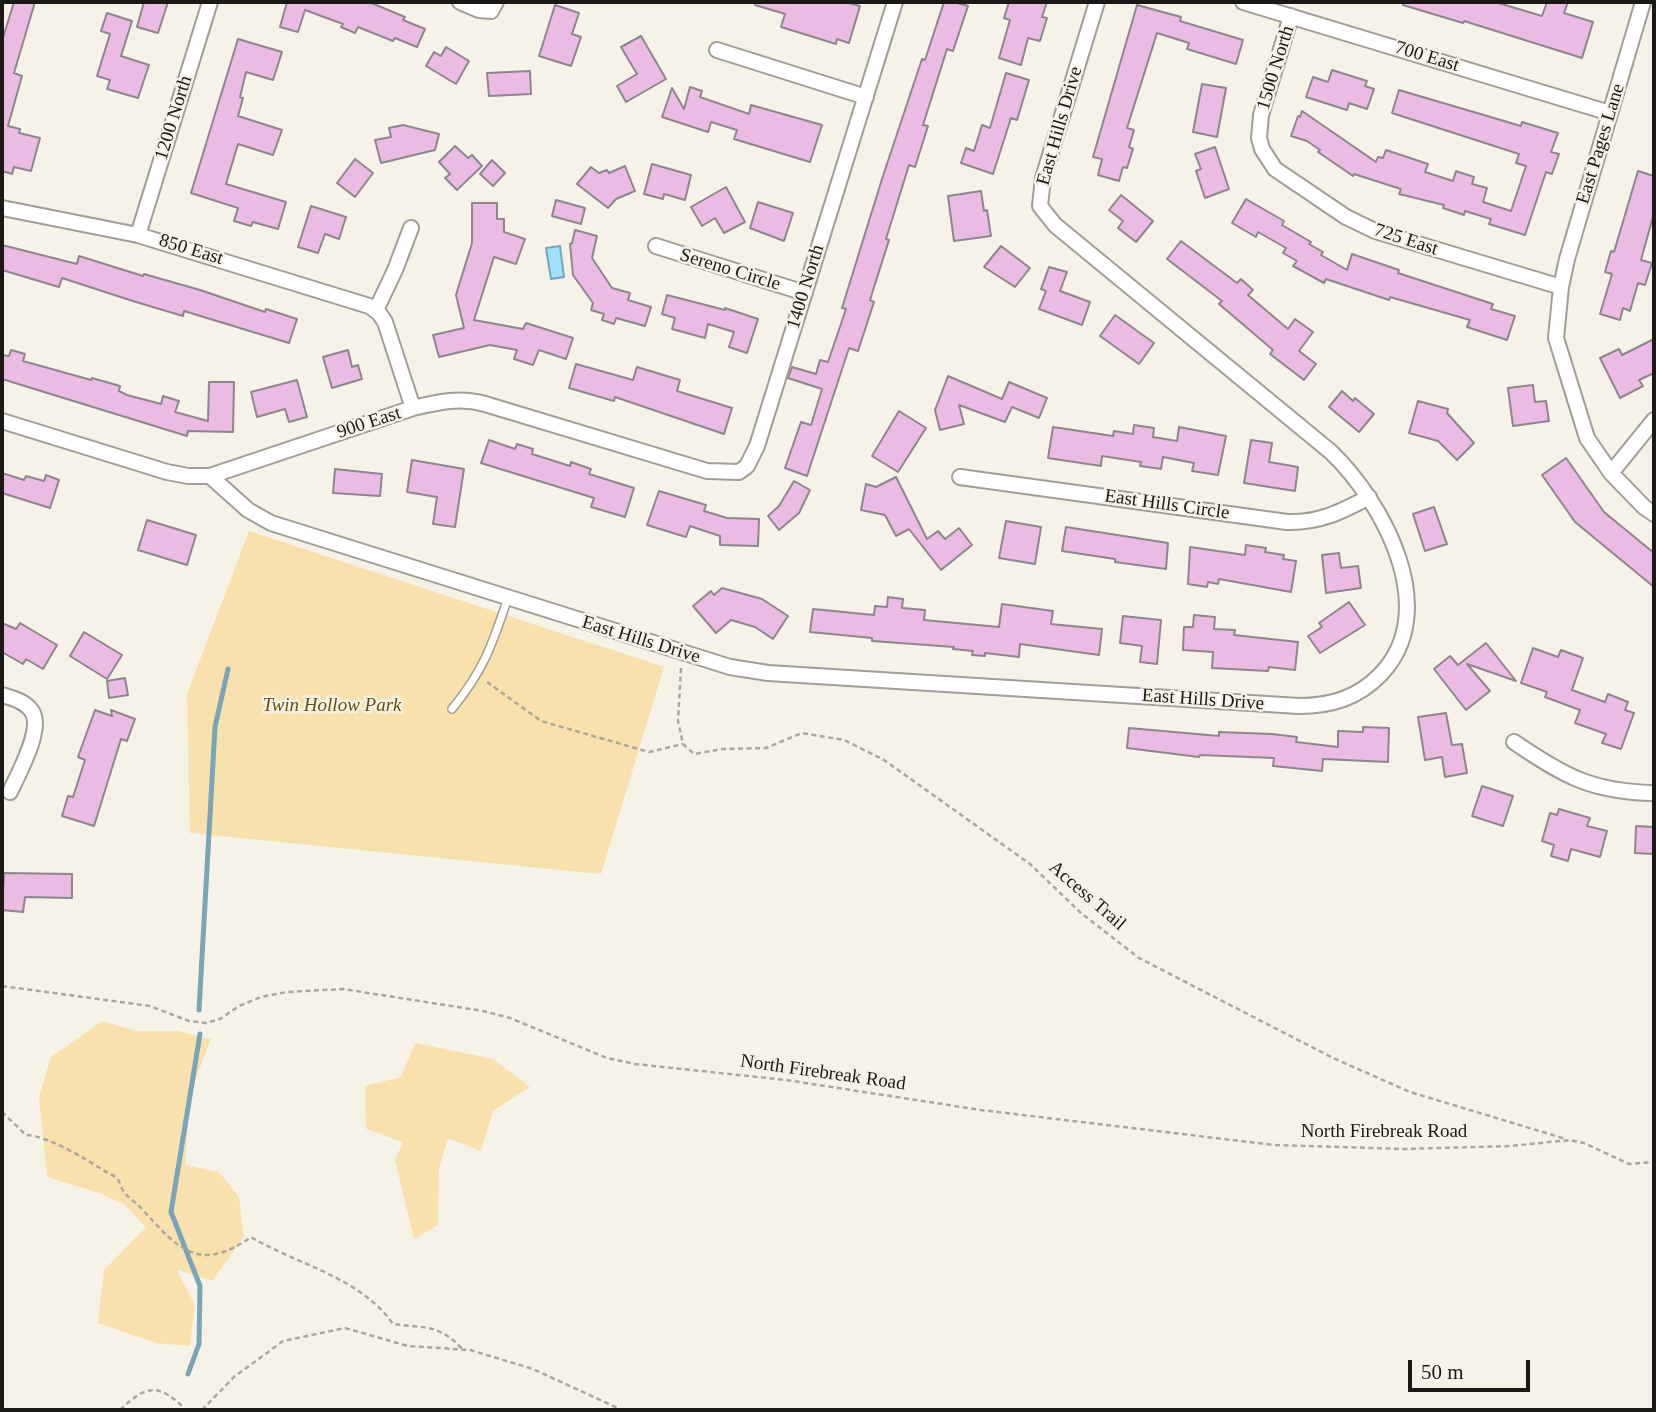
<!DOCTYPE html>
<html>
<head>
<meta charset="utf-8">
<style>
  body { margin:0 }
  #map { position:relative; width:1656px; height:1412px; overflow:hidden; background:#f6f2e8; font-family:Georgia,serif }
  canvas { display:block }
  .frame { position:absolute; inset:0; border:4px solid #1b1916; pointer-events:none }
  .scale { position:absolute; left:1408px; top:1360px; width:122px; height:32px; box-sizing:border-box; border:4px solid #1b1916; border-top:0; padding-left:9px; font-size:21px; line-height:24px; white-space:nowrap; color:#1b1916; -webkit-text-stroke:5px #f6f2e8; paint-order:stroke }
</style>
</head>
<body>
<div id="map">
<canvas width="1656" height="1412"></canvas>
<div class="frame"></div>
<div class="scale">50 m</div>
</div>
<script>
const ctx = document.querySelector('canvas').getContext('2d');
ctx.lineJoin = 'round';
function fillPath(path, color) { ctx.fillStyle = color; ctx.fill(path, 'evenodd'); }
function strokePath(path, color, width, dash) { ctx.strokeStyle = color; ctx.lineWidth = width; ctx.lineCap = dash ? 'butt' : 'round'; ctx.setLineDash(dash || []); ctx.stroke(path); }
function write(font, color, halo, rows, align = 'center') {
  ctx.font = font + ' Georgia,serif'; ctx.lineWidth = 5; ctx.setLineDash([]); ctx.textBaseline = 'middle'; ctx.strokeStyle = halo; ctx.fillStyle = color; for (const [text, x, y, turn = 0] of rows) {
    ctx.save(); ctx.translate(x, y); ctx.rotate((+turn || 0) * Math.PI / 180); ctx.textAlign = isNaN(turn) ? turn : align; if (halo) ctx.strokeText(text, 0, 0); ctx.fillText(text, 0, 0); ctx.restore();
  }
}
fillPath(new Path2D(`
  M249,531L664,667L601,874L190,833L187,694Z
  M102,1021L136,1031H178L211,1039L190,1094L185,1165L219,1172L239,1197L244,1237L212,1281L177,1270L195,1305L190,1346L156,1343L98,1323L104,1270L146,1227L124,1204L99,1193L47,1177L39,1097L51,1057Z
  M415,1043L493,1059L530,1087L493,1111L481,1151L448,1138L439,1169L438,1225L414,1239L395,1160L403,1142L366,1129L365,1086L401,1077Z`), '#f8e1ad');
const water = new Path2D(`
  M560,246L564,277L551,279L546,248Z`);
fillPath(water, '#a0e1fc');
strokePath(water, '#78a5b7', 2);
strokePath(new Path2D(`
  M199,1010L215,727L228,669
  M188,1374L199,1344L200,1286L171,1212L200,1034`), '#78a5b7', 5);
const building = new Path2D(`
  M14,2H35L14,73L22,76L8,126L20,129L19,133L40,138L31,171L14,167L12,174L2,171V41Z
  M144,2H168L158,33L137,27Z
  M287,2H369L405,17L403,20L425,29L417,47L395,38L393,41L358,27L355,33L341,27L343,24L305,10L298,32L280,27Z
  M756,2H846L860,6L849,43L837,39L836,44L781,27L785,14L755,5Z
  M944,2H953L968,6L953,51L947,49L923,125L928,126L915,167L909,165L886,239L889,240L870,300L874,302L858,351L849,348L807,476L785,468L801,422L811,425L822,389L788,378L792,367L816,374L820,360L828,362L846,309L842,308L882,179L922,59L925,60Z
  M1009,2H1047L1042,17L1047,18L1040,41L1028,38L1021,65L999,58L1010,20L1004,18Z
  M1403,2H1495L1542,16L1547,2H1568L1564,13L1593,22L1582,58L1464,21L1463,23L1403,5Z
  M555,5L579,13L572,34L581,37L571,66L539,56Z
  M1137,5L1181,17L1180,21L1243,40L1236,64L1187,49L1189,43L1157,33L1127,128L1134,130L1129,147L1133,149L1127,168L1123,167L1119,181L1098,175L1102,159L1093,157Z
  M107,13L132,21L121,56L149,65L138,98L107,89L110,80L97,76L110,34L101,31Z
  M641,36L666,79L626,102L617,86L637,74L621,47Z
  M238,39L282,52L273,80L246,72L240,97L243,98L238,116L282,130L273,155L238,144L226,184L286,202L278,229L253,222L251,226L234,221L238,208L191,193Z
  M446,47L469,61L456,84L426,66L434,52L441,56Z
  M1332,70L1367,81L1365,86L1374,89L1367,109L1349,103L1347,110L1306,97L1313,77L1328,82Z
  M530,71L531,94L489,96L487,73Z
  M1006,73L1029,80L1017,120L1011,118L993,174L961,163L966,148L974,151L982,125L990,128Z
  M1202,84L1226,88L1217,137L1193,132Z
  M690,87L702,91L700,97L749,114L751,105L822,125L810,162L734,139L737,130L711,122L708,132L662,117L672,88L684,109Z
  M1399,90L1521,126L1522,122L1558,133L1551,152L1559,154L1552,174L1546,172L1525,235L1489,224L1491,219L1465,211L1464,215L1443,208L1444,205L1399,194L1401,189L1354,174L1353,176L1318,152L1320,150L1307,141L1291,136L1298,116L1300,117L1302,111L1376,162L1378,157L1383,158L1386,150L1428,164L1425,172L1453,181L1456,171L1474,177L1472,184L1487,188L1483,202L1511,211L1526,166L1516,163L1519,154L1392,113Z
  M403,125L439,134L435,150L381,163L375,140L391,137L389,128Z
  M455,146L468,158L472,155L482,166L457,190L445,178L450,174L439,162Z
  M1215,147L1229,189L1205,198L1196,171L1201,169L1195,154Z
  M355,159L373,173L355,197L337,183Z
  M492,160L505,173L493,186L480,174Z
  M652,164L691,175L685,200L664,194L663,199L644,194Z
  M625,166L635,191L616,199L608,208L577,184L591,167L599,173L607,170L609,173Z
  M1638,171L1654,176V213L1641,260L1652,263L1645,285L1638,283L1630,311L1623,308L1620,320L1600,314L1612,274L1605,272L1611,251L1614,252Z
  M726,187L745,222L724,233L715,218L702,226L691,207Z
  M981,191L984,211L987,210L991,236L954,241L948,196Z
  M1121,195L1153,221L1136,242L1118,228L1123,221L1109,210Z
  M1246,199L1284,221L1282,225L1311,242L1309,244L1323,252L1321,255L1347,270L1352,254L1399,270L1398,273L1493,304L1491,309L1515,316L1507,340L1467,327L1470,320L1390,297L1389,300L1326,279L1324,283L1293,266L1297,261L1283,253L1286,248L1258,232L1256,237L1232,223Z
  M556,200L585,208L581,224L552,216Z
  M758,202L793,213L784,241L750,228Z
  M472,203H497V219H504V232L525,239L516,264L494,257L474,320L523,329L526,323L573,338L566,359L539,350L533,365L514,359L517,350L490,345L439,357L433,335L464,328L456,295L472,243Z
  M311,206L346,217L339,239L325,234L318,253L298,247Z
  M575,230L597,236L592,258L612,288L630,293L628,300L651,307L645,326L616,318L614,324L602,320L604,314L591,310L593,303L573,275L570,244L572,243Z
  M1181,241L1237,283L1241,279L1253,290L1248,295L1288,329L1295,319L1313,332L1299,351L1316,364L1304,380L1270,354L1273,350L1219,304L1222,301L1167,259Z
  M2,245L77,264L79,256L143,276L144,274L200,290L265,312L266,309L297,319L289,343L184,311L183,316L136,302L62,278L59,287L2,270Z
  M1001,246L1030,268L1015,287L984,267Z
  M1049,267L1067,272L1060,291L1090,302L1082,325L1039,309L1046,291L1041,289Z
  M667,295L725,310V308L758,319L747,353L729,347L734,332L708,324L705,338L672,329L675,318L662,314Z
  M1115,315L1154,343L1139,364L1100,336Z
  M1654,339V373L1639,380L1643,386L1620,398L1600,358L1619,349L1622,355Z
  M11,350L25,354L23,361L91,380L92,378L120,386L119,391L127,395L161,404L163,396L179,401L175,412L208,421L209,382H234L233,432L188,431L187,436L2,379V355L9,356Z
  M348,350L352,367L358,365L362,379L332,388L323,357Z
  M576,364L633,380L637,367L680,380L677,391L732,408L724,434L615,397L614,401L569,388Z
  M948,376L1002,399L1009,382L1047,398L1039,418L1012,407L1005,422L959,405L964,424L940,430L935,410Z
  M297,380L307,417L289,422L285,409L257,417L251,392Z
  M1533,385L1535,402L1546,401L1549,421L1513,426L1508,388Z
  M1342,391L1353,401L1355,398L1374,414L1359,432L1329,407Z
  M1418,401L1448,409L1447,413L1474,443L1457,460L1438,441L1409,433Z
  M899,411L926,428L898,472L872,456Z
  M1134,425L1154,428L1153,437L1177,441L1179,427L1226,436L1218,475L1192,471L1194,463L1163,457L1161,469L1140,466L1141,462L1102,456L1101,466L1048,458L1053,427L1113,436L1114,431L1133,434Z
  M489,440L515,449L517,444L533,449L532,454L570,466L571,462L591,469L589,474L634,488L625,517L591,507L594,498L481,463Z
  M1251,440L1272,443L1269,462L1298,467L1295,491L1244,483Z
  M1566,458L1604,512L1654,553V587L1575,522L1542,475Z
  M412,460L464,469L455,527L433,524L437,497L407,492Z
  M335,469L382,474L380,496L333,493Z
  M2,473L24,480L26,476L44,481L46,475L59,480L50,508L2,493Z
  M896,477L927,539L938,531L945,539L959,528L972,545L941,570L909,529L896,536L885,515L861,510L866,484L876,487Z
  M794,481L810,490L799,513L779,530L768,516L779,506Z
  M659,491L706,505L704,511L727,518L759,519L758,546L720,545V536L690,526L686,537L647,525Z
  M1434,507L1447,544L1425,551L1413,514Z
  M147,520L196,535L187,565L138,550Z
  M1006,521L1041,527L1035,564L999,558Z
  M1066,527L1168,543L1166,569L1115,562V559L1062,551Z
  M1246,545L1266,548L1265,552L1284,555L1283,559L1296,561L1291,592L1219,579L1218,584L1208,582L1207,587L1188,584L1190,547L1245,555Z
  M1339,553L1341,568L1358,566L1361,588L1326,593L1322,555Z
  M722,588L762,599L788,616L773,639L755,627L731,620L716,633L693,606L711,591L714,595Z
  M888,597L903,599L902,608L925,610L924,620L999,627L1002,604L1053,611L1051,624L1102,629L1099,655L1020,644L1019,657L985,653V656L972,655L973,651L953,649L954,647L872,641V638L810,632L813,609L874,615L875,606L887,607Z
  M1349,602L1365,625L1320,653L1308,636L1322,627L1319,623Z
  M1194,615L1215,617L1214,629L1235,630L1234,635L1298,642L1295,670L1269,667L1268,671L1212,668L1213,652L1183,650L1184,627H1193Z
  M1123,616L1161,620L1157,664L1140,662L1142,646L1120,643Z
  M2,623L16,629L20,623L57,645L43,669L26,659L23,664L2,652Z
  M84,632L122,655L107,679L70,656Z
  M1486,643L1516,681L1467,664L1490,691L1466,710L1434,669L1450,656L1458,665Z
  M1533,648L1558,657L1561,650L1583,658L1572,690L1605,702L1608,694L1628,702L1625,710L1634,713L1621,749L1602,743L1606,734L1575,723L1580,710L1545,697L1547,692L1521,683Z
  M125,678L128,695L109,698L107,681Z
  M95,710L112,716L111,710L135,719L127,741L121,739L94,826L62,816L68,796L73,797L85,760L78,757Z
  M1446,713L1452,745L1462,744L1467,773L1445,777L1442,757L1425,760L1418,717Z
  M1363,727L1389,728L1388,762L1323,759L1322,771L1273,766L1274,758L1200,755L1199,757L1127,748L1129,728L1219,736V732L1272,734L1297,737L1296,742L1338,747V731L1363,732Z
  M1482,786L1513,796L1503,826L1472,816Z
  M1559,809L1590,818L1587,826L1607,831L1600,857L1571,849L1568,861L1551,856L1554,845L1542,841L1550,813L1557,815Z
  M1636,826L1654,827V854L1635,853Z
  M4,873L72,874V898L25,897L23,912L2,910Z`);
fillPath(building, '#ebbbe3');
strokePath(building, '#8e868d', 2);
const service = new Path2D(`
  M452,709C484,670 492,645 508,598`);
const minor = new Path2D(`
  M460,2L479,10L491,11L496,2
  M1243,2L1610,113
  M1643,2L1567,259L1561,287L1556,338L1587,438L1611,473L1644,507L1654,514
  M1291,16L1261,115L1259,138L1262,149L1275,169L1346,217L1375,231L1561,287
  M717,50L866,97
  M2,208L138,235L369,306L379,313L385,322L413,408
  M138,235L210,2
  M656,246L805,293
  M376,310L395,270L411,228
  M2,421L167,472L188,476H210L413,408C439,402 460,397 485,404L707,471L739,472L747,466L757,446L895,2
  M1611,473L1654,420
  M210,476L248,510L271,523L730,667L768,673L1299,706C1331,706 1358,698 1381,674C1442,610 1383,502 1331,452L1055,225L1040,206L1043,178L1097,2
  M960,477L1287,522C1319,523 1341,512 1369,497
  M2,695C12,698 24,701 31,710C45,727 18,774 10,792
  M1514,742C1564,776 1592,792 1654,793`);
strokePath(service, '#a29e95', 10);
strokePath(minor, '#a29e95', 18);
strokePath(new Path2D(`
  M681,668L678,721L683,744L694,754L722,749L766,748L802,733L844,740L884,760L1030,864L1081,913L1139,958L1333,1058L1410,1092L1566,1139
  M487,682L541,721L649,752L683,744
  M2,986L150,1006L189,1021L206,1023L220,1019L239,1006L261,997L287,992L343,989L483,1011L510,1018L607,1058L635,1064L786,1080L981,1110L1274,1145L1405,1149L1510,1146L1570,1140L1584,1143L1629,1164L1654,1162
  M2,1112L26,1135C48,1136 84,1158 103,1170C107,1173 114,1175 117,1178C120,1182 121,1188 124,1192C129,1198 135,1202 140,1207C177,1247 197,1275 251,1237C298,1265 360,1277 393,1324C424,1328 440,1324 463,1350
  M120,1410C147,1384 159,1383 186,1410
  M202,1410L234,1377L283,1341L345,1328L408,1346L470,1350L533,1369L622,1410`), '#aba7a0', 2.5, [5, 3.5]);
strokePath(service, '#fff', 7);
strokePath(minor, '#fff', 14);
write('19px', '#1b1916', '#f6f2e8', [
  ["700 East",1427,57,17],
  ["1500 North",1276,68,-73],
  ["1200 North",174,118,-73],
  ["East Hills Drive",1060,126,-74],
  ["East Pages Lane",1601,144,-73],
  ["725 East",1406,240,18],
  ["850 East",191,250,17],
  ["Sereno Circle",730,270,17],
  ["1400 North",806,287,-73],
  ["900 East",369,423,-18],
  ["East Hills Circle",1167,505,8],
  ["East Hills Drive",641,640,17],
  ["East Hills Drive",1203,700,4],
  ["Access Trail",1087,896,41],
  ["North Firebreak Road",823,1073,8],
  ["North Firebreak Road",1384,1132]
]);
write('italic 19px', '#674f0d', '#f6f2e8', [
  ["Twin Hollow Park",332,706]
]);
</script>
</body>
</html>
